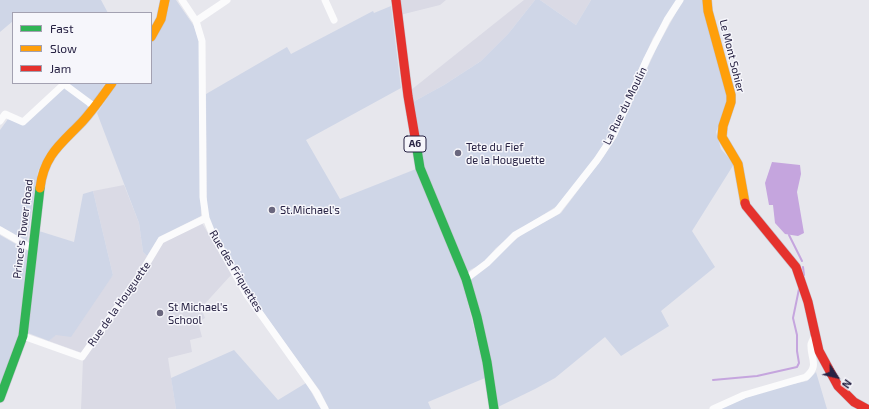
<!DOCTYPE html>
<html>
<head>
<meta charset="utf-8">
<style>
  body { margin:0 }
  #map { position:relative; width:869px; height:409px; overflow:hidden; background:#e7e7ed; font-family:"Exo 2",sans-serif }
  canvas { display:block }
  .legend { position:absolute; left:12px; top:12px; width:140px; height:72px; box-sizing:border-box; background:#f6f6fb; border:1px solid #a3a1b1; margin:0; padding:5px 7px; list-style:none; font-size:12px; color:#272243 }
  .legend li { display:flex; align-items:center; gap:8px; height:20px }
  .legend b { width:20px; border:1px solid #a3a1b1 }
  .north { position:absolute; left:817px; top:357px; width:40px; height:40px; -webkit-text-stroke:3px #f6f6fb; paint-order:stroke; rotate:125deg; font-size:11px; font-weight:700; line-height:16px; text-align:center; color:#272243 }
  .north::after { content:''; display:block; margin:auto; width:14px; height:18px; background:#272243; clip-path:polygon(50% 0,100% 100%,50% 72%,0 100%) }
</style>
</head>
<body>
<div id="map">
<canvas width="869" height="409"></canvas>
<ul class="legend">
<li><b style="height:5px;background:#30b455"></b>Fast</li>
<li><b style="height:5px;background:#ff9f0a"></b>Slow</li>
<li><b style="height:5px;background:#e5322d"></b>Jam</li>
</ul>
<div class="north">N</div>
</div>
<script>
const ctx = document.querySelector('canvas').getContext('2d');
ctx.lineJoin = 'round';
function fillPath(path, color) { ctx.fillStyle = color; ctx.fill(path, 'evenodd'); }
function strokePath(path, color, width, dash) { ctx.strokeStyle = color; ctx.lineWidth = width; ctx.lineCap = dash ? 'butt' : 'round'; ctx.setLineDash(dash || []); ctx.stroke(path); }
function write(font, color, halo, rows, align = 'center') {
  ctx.font = font + ' "Exo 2",sans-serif'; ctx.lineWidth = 3; ctx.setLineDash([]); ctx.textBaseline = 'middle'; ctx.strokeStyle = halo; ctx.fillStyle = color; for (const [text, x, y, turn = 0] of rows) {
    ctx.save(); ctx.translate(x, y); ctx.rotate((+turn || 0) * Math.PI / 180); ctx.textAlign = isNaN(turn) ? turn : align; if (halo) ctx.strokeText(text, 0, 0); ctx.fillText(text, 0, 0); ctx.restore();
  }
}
fillPath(new Path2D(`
  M398,0H446L440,5L400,15Z
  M524,0H535L508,34L481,61L444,85L413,102L411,90Z
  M540,0H591L576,25Z
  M124,185L139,223L143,252L147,256L135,278L82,353L49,341L113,275L93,191Z
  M202,223L232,274L201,308L205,318L198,322L202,337L190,340L192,352L168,358L176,409H81L83,360L103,334L141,277L162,243Z`), '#dadae5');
fillPath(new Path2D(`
  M0,0H101L108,13H13V21L0,32Z
  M170,0H176L194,26L199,41L201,216L159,237L147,256L143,252L139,223L97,113L118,83H151V43L161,28L168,10Z
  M535,0H540L576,25L591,0H677L653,38L609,135L596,158L557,206L514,233L496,248L482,264L468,271L423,171L413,102L444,85L481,61L508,34Z
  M683,0H705L728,100L716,132L721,149L734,164L692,231L715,267L661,311L669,326L621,356L605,337L555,378L535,389L498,407L470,284L472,278L510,244L524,233L561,213L604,156L617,135L657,47Z
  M391,6L401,88L306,140L340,199L416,169L462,280L483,364L485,378L428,402L431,409H329L320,391L249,293L209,222L207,208L206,94L287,47L291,54L373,11L374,13Z
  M68,83H105L94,101H90Z
  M65,86L87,104L88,109L47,153L38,171L27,241L0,226V130L8,119L25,124Z
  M93,191L113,275L71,337L56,335L49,341L28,333L39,231L74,242L83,194Z
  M0,235L28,251L19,336L0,388Z
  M234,350L278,400L306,383L321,409H176L171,378Z
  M816,372L827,409H720L745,398L779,387L807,381Z`), '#cfd6e7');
fillPath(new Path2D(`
  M772,162L800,165L801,174L797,192L804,233L798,236L785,234L775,223L773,205H769L765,183Z`), '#c5a5de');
strokePath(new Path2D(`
  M789,235L802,261
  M803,267L804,275
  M713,380L757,376L797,367L799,363L797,351V335L793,318L799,289`), '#c5a5de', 2);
const fast = new Path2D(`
  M415,137L420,168L466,279L477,317L487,362L494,409
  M0,398L23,336L40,188`);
const slow = new Path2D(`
  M707,0L708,11L731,95V102L723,126L722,137L738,164L745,203
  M151,37L161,19L165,0
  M40,188C44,155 61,144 82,122C93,110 102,97 112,83`);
const jam = new Path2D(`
  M396,0L408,96L415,137
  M745,203L746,206L796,267L808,302L819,351L838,386L854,402L867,409`);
strokePath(fast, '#c3c3cd', 10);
strokePath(slow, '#c3c3cd', 10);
strokePath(jam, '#c3c3cd', 10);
strokePath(new Path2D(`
  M182,0L196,21L202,41L203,197L206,218L212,233L247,295L316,392L325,409
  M325,0L334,20
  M196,21L227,0
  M0,121L5,114L23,122L64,84L95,107
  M0,230L33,249
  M466,279L487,263L515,235L557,211L597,160L613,136L647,59L667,20L680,0
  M23,336L82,357L140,275L161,240L206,218
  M713,409L744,395L806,377C820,365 810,359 811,344C812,341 814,338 815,335`), '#fbfbfc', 7);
strokePath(fast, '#30b455', 9);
strokePath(slow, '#ff9f0a', 9);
strokePath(jam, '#e5322d', 9);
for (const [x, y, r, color] of [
  [458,153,4,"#6a677e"],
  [272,210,4,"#6a677e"],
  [160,313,4,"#6a677e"]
]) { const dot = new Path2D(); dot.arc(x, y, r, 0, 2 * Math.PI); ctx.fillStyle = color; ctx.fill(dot); strokePath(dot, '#f6f6fb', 1.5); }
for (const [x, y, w] of [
  [415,144,22]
]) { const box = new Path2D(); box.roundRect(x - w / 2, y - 8, w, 16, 3); ctx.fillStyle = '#f6f6fb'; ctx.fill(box); strokePath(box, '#272243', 1); }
write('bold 10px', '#272243', null, [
  ["A6",415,144]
]);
write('11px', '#272243', '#f6f6fb', [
  ["Le Mont Sohier",732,56,76],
  ["La Rue du Moulin",625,106,-64],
  ["Prince's Tower Road",23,229,-83],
  ["Rue des Friquettes",236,271,59],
  ["Rue de la Houguette",119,304,-55]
]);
write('11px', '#272243', '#f6f6fb', [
  ["Tete du Fief",466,147],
  ["de la Houguette",466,160],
  ["St.Michael's",280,210],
  ["St Michael's",168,307],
  ["School",168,320]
], 'left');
</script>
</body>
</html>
